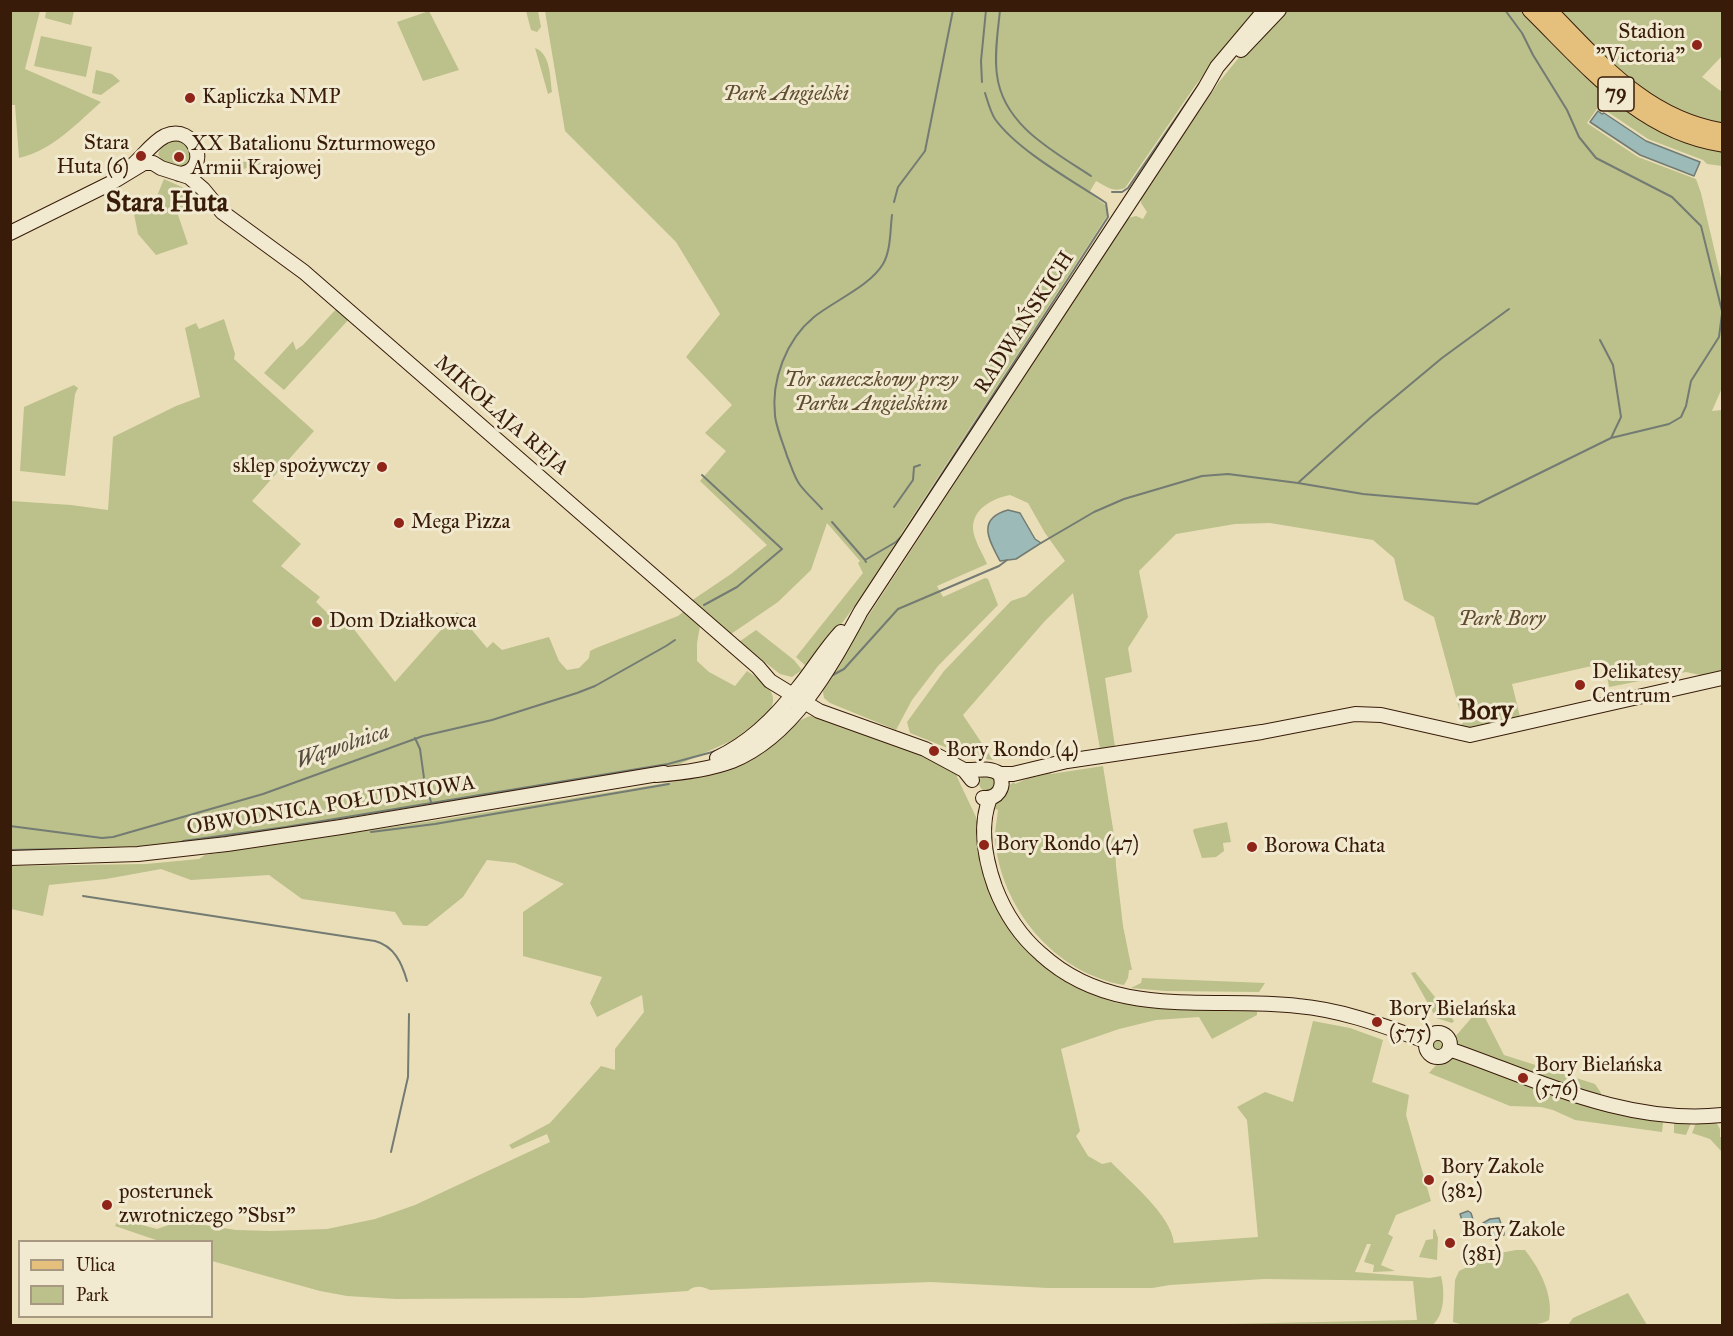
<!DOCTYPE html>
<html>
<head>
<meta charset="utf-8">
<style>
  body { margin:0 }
  #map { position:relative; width:1733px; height:1336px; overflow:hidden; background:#eadeb8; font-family:"IM FELL Great Primer",serif }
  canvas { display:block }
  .frame { position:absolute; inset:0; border:12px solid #381c09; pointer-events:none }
  .legend { position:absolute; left:18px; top:1240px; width:195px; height:78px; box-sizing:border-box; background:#f1ead1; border:2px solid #a79881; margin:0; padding:8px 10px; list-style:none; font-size:18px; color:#381c09 }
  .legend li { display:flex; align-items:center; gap:12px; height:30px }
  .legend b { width:30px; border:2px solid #a79881 }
</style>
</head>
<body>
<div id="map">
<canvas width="1733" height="1336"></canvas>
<div class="frame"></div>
<ul class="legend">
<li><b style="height:8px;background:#e5bf7c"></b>Ulica</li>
<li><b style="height:16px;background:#bcc08b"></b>Park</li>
</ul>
</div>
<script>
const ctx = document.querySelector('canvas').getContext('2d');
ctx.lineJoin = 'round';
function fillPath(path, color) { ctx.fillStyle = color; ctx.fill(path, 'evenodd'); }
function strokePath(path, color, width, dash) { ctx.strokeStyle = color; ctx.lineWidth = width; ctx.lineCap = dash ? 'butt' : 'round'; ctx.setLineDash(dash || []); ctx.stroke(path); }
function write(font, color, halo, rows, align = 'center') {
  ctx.font = font + ' "IM FELL Great Primer",serif'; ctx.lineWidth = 6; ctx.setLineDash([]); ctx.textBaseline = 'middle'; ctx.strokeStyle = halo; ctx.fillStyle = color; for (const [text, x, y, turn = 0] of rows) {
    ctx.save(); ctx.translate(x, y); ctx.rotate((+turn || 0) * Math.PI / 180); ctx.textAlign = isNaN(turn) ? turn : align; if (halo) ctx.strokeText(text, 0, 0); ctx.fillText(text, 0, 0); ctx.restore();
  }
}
fillPath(new Path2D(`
  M10,11H40L25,69L101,102C76,124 53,150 19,158L15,105H11Z
  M46,11H74L71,25L45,18Z
  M429,11L459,70L423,81L397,22Z
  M526,11H538L541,27L537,32L531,30Z
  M545,11H1256L1195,86L1125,188C1113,193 1106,186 1096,181L1089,193L1107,206V216L901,534L899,542C870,585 841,627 807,667L796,657L863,573L858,563L860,561L827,523L811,570L778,602L731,634L691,601L731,574L767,545L700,481L726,451L705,433L732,405L686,357L720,314L676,242L565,131Z
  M1285,11H1523L1582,69L1722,150V166L1707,164L1703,160L1648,139L1599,106L1587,123L1638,157L1696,179L1701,193L1722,282V388L1712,411L1722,410V673L1710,677L1686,672L1609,687L1605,663L1512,684L1520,717L1473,727H1459L1463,723L1434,617L1404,600L1394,558L1373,540L1270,523L1235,524L1176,534L1139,571L1148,617L1128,648L1132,672L1105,678L1115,747L1100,749L1073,593L1044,622L963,715L993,760L970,757L910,733L907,722L944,671L1011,601L1026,596L1065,561L1045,533L1028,503L1010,495C994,498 973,508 973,528C973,539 983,554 987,564L937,586L943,597L985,578L988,579L998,605L938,666L912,700L896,730L830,703L824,698L822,686L854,633L859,630L1128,218L1136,216L1143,219L1147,212L1141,203V197L1219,82L1241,55Z
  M1557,11H1722V56L1702,77L1722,92V125L1701,121L1643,93Z
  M41,36L92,47L86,77L34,66Z
  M535,48C551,54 550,78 552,92L548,94Z
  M96,70L112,74L120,81L101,95L92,93Z
  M182,139L190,151L192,161L186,169L163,163L158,154L164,142Z
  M259,157L262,164L243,169L241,163Z
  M164,179L197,194L207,201L184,207L178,215L188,244L156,255L138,234L132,204L157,196Z
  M338,307L350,318L284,390L264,373L293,341L296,350L303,345Z
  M224,319L235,354L234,359L314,431L252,501L301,544L281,566L320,597L316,602L341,626L346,621L353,628L395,682L457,612L487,648L493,642L502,650L549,637L559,661L567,670L579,668L589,658L590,651L596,648L678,616L684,611L700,626L697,643V661L709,672L735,686L747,671C776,690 783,700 757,727L754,724L733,740L680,764L215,839L145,846L11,851V501L71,505L108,510L113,437L176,406L200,397L185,328L196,323L199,329Z
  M74,385L78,388L75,394L65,476L20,471L24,407Z
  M756,630L794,660L802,670L792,677L780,674L739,642Z
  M810,716L821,717L929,756L958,774L957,777L976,817L981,864L988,886L998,911L1012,933L1027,951L1044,966L1069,984L1086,992L1117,1003L1164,1008L1257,1010V1015L1212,1039L1199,1017L1156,1020L1119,1029L1061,1049L1080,1131L1076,1136L1088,1156L1102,1164L1111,1162C1130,1182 1171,1215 1174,1243L1258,1237L1247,1120L1237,1107L1265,1092L1293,1102L1313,1021L1350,1028L1383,1040L1372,1082L1409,1095L1406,1115L1431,1201L1396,1215L1388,1234L1393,1237L1381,1265L1395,1271L1373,1272L1374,1265L1364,1262L1371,1244H1367L1355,1272L1430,1278L1441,1276C1445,1291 1445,1317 1431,1326L1176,1325L1417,1320L1413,1281L1264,1279L1170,1285L1152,1288H1048L931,1282L710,1290C703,1286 694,1285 688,1291L582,1298L396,1299L347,1296L320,1291L212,1261V1242L159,1241L115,1226L119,1219L157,1229L180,1221L236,1230L271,1231L327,1229L375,1219L415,1205L550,1142L547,1134L512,1149L509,1145L550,1123L601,1066L615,1070V1049L644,1012L642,995L597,1017L590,1003L602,977L523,956V912L564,884L515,863L487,860L463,897L427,926L403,925L395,912L302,899L269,875L191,880L161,869L106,879L49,885L43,916L11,909L10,866L146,864L199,859L205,855L445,819L697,778C716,773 738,769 754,758C774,744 787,724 810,716Z
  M1103,766L1115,841L1116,866L1123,926L1132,970H1129L1128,978L1124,985C1054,973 1000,907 995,838C995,829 997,819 998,810L992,808C995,798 1005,787 1014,782L1015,784L1037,774L1050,771L1051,774Z
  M979 783a8 8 0 1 1 16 0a8 8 0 1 1-16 0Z
  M1227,822L1231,842L1223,843L1224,851L1216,857L1202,858L1193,831L1194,829Z
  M1415,972L1454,1021L1452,1023L1436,1018L1411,973Z
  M1142,978L1265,983L1259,992L1165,991L1131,988L1141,983Z
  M1480,1008L1504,1055L1595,1084L1601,1093V1099L1454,1045V1038Z
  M1430 1045a8 8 0 1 1 16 0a8 8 0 1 1-16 0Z
  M1451,1058L1624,1116L1663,1122L1662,1132L1575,1120L1553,1110L1541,1107L1510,1106L1429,1073L1437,1064Z
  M1674,1122L1691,1123L1686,1135L1674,1133Z
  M1716,1122L1720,1129V1137H1722V1152L1710,1139L1692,1133L1696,1123Z
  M1435,1229L1438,1238L1437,1260L1419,1257L1426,1240L1433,1239V1230Z
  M1516,1250H1525C1540,1269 1554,1296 1549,1320C1537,1329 1468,1328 1453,1322L1455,1280L1459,1271L1495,1254Z
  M1628,1293L1647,1325H1568L1573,1318Z`), '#bcc08b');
const water = new Path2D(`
  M1598,111L1602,114L1604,113L1646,141L1700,162L1694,176L1640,155L1590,122Z
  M1008,510L1020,513L1035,539L1041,543L1016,559L1000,561C989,540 976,519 1008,510Z
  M1468,1211L1471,1213L1476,1229L1466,1232L1460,1214Z
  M1499,1218L1504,1232V1235L1491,1239L1487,1236L1483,1223L1490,1219Z`);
fillPath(water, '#9bbab8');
strokePath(water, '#737b72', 1.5);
strokePath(new Path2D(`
  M1000,10C998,31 994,54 997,75C1003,125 1053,151 1091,176
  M1505,10L1522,33L1533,55L1567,110L1579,137L1596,158L1672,197L1701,226L1722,311
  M982,82L981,61L986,10
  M1112,192H1122L1128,188L1204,77
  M894,202L898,187L925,151L953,10
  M1600,340L1613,365L1621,417L1611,438
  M702,475L782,549L737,587L704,605
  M1299,482L1370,418L1442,358L1509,309
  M894,507L913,480L914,467L920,465
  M822,509C815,501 807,494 800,485C794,477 791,465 787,456C783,443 777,430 775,416C771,380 786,340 814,317C834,301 870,286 883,264C891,250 890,231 892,215
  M832,522L865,560
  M1041,543L1094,512L1124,499L1202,476L1228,474L1298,483L1363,494L1477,504L1611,438L1669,424L1681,417L1686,406L1691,381L1719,337L1722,314
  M866,562L865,560L896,542L901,537L1108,217L1106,203C1073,181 1018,151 995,119C990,111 988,102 985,93
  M831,676L844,669L898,609L999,566L1007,560
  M415,738L420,749L424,778L431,802
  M10,826L102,838L113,837L263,794L423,736L492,720L577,693L595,686L666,646L675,640
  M371,832L435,824L669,784
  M183,841L286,827L668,764L716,751
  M10,850L67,849
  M83,896L375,941C394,946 402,963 407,981
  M391,1152L408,1077L409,1014`), '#737b72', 2);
const secondary = new Path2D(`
  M1241,50L1279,10
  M134,164C144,155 153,142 165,136C196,122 212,172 179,174
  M10,233L111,183L144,163H153L161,168L189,177L203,189L222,212L304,272L758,667L770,681L819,711L925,749L964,770L972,780
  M717,758C751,742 776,717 798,688C813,670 825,649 841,632
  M964,770C977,771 988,766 1000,774C1005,788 998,799 983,798
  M1000,774H1013L1067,761L1262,732L1355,714L1381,715L1470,735L1722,678
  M656,775C682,773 708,770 732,761C794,736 831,666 861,611L1205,88L1217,67L1265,10
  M990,798C979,826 985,859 995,887C1005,913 1020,936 1041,954C1114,1021 1209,996 1298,1006C1343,1010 1384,1026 1426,1041
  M10,858L138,854L227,844L341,827L664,773
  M1426 1045a12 12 0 1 1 24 0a12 12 0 1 1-24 0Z
  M1449,1049C1538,1080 1626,1125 1722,1115`);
const primary = new Path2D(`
  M1530,10C1587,66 1640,132 1722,144
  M1549,10C1601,63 1646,118 1722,131`);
strokePath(secondary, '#381c09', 16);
strokePath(primary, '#381c09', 17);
strokePath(secondary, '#f1ead1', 14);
strokePath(primary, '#e5bf7c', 15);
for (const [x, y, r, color] of [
  [1697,45,6,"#8f2418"],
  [190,98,6,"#8f2418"],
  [141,156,6,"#8f2418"],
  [179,157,6,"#8f2418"],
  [382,467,6,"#8f2418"],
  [399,523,6,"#8f2418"],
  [317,622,6,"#8f2418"],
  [1580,685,6,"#8f2418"],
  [934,751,6,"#8f2418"],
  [984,845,6,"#8f2418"],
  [1252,847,6,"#8f2418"],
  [1377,1022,6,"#8f2418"],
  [1523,1078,6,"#8f2418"],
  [1429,1180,6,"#8f2418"],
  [107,1205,6,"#8f2418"],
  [1450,1243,6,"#8f2418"]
]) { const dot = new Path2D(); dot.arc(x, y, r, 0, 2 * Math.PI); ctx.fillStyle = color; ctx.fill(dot); strokePath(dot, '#f1ead1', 2); }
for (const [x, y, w] of [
  [1616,94,36]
]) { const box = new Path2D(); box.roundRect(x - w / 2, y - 17, w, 34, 4.5); ctx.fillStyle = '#f1ead1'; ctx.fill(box); strokePath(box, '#381c09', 1.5); }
write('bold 20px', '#381c09', null, [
  ["79",1616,94]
]);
write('21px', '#381c09', '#f1ead1', [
  ["Stadion",1685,33,"right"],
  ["\"Victoria\"",1685,57,"right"],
  ["Kapliczka NMP",202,98],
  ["Stara",129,144,"right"],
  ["Huta (6)",129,168,"right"],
  ["XX Batalionu Szturmowego",191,145],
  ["Armii Krajowej",191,169],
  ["sklep spożywczy",370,467,"right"],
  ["Mega Pizza",411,523],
  ["Dom Działkowca",329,622],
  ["Delikatesy",1592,673],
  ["Centrum",1592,697],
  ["Bory Rondo (4)",946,751],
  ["Bory Rondo (47)",996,845],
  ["Borowa Chata",1264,847],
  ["Bory Bielańska",1389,1010],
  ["(575)",1389,1034],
  ["Bory Bielańska",1535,1066],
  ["(576)",1535,1090],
  ["Bory Zakole",1441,1168],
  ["(382)",1441,1192],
  ["posterunek",119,1193],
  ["zwrotniczego \"Sbs1\"",119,1217],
  ["Bory Zakole",1462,1231],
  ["(381)",1462,1255]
], 'left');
write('italic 21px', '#604d30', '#f1ead1', [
  ["Park Angielski",786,95],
  ["Tor saneczkowy przy",871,381],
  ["Parku Angielskim",871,405],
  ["Park Bory",1502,620]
]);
write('21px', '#381c09', '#f1ead1', [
  ["RADWAŃSKICH",1025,323,-57],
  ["MIKOŁAJA REJA",501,416,41],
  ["OBWODNICA POŁUDNIOWA",331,806,-9]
]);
write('italic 22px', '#564b3e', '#f1ead1', [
  ["Wąwolnica",343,747,-19]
]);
write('bold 27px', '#381c09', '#f1ead1', [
  ["Stara Huta",167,204],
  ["Bory",1486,712]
]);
</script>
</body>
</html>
